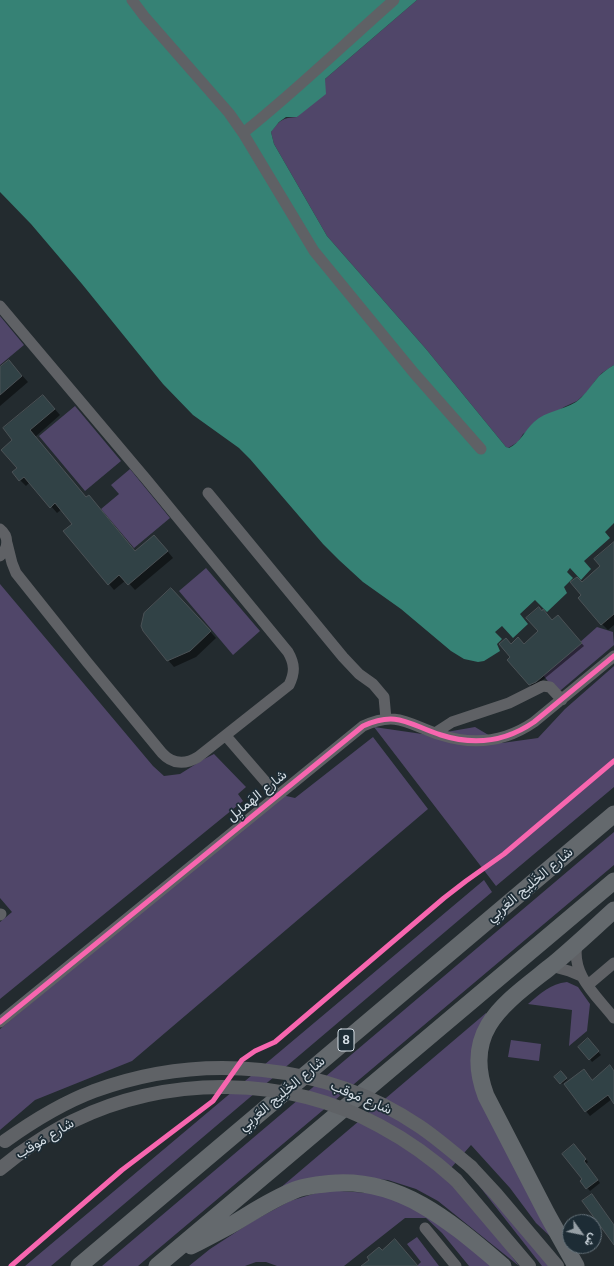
<!DOCTYPE html>
<html>
<head>
<meta charset="utf-8">
<style>
  body { margin:0 }
  #map { position:relative; width:614px; height:1266px; overflow:hidden; background:#232b2f; font-family:Arial,Vazirmatn,sans-serif }
  canvas { display:block }
  .north { position:absolute; left:562px; top:1214px; width:40px; height:40px; box-sizing:border-box; background:#1d2c35; border:1px solid #66737b; border-radius:50%; rotate:123deg; font-size:11px; font-weight:700; line-height:16px; text-align:center; color:#d4dde4 }
  .north::after { content:''; display:block; margin:auto; width:14px; height:18px; background:#969fa5; clip-path:polygon(50% 0,100% 100%,50% 72%,0 100%) }
</style>
</head>
<body>
<div id="map">
<canvas width="614" height="1266"></canvas>
<div class="north">ش</div>
</div>
<script>
const ctx = document.querySelector('canvas').getContext('2d');
ctx.lineJoin = 'round';
function fillPath(path, color) { ctx.fillStyle = color; ctx.fill(path, 'evenodd'); }
function strokePath(path, color, width, dash) { ctx.strokeStyle = color; ctx.lineWidth = width; ctx.lineCap = dash ? 'butt' : 'round'; ctx.setLineDash(dash || []); ctx.stroke(path); }
function write(font, color, halo, rows, align = 'center') {
  ctx.font = font + ' Arial,Vazirmatn,sans-serif'; ctx.lineWidth = 3.5; ctx.setLineDash([]); ctx.textBaseline = 'middle'; ctx.strokeStyle = halo; ctx.fillStyle = color; for (const [text, x, y, turn = 0] of rows) {
    ctx.save(); ctx.translate(x, y); ctx.rotate((+turn || 0) * Math.PI / 180); ctx.textAlign = isNaN(turn) ? turn : align; if (halo) ctx.strokeText(text, 0, 0); ctx.fillText(text, 0, 0); ctx.restore();
  }
}
fillPath(new Path2D(`
  M417,0H614V365L602,373L595,381L588,391L577,401L564,407L523,434L518,442L508,448L506,447L426,349L327,236L274,144L271,132C280,120 282,118 297,117L325,79Z
  M0,316L24,345L0,365Z
  M75,406L121,461L85,491L39,436Z
  M130,469L170,518L134,548L101,509L119,494L111,485Z
  M206,568L260,631L233,655L179,591Z
  M0,584L153,766L164,776L180,774L204,759L214,754L246,787L238,794L243,801L0,999V922L12,912L0,898Z
  M597,627L613,632L614,645L561,690H555L543,675Z
  M614,666V787L496,886L374,727L429,735L475,727L502,743L538,738L565,709Z
  M373,737L428,809L132,1061L35,1100L0,1130V1029L282,795L295,798Z
  M614,832V865L138,1266H102Z
  M484,880L492,892L51,1266H25Z
  M567,982L578,987L590,1004L587,1031L569,1046L572,1010L528,1004C541,993 550,984 567,982Z
  M486,1013V1017L472,1055L554,1240L536,1223L510,1188L471,1145L444,1176L475,1206L519,1266L438,1201L416,1189L388,1180L352,1177L279,1189Z
  M511,1040L541,1044L539,1061L508,1057Z
  M462,1164L551,1266H542Z
  M326,1190L383,1194L426,1208L498,1266H469L442,1233L426,1218H405L344,1266H277L266,1262H256L245,1266H189L210,1249L253,1221L290,1201Z
  M417,1237L439,1266H417L421,1262L407,1244Z`), '#504669');
fillPath(new Path2D(`
  M0,0H417L325,79L326,94L297,117H286L279,122L271,132L274,144L327,236L426,349L506,447L509,448C520,443 525,430 534,422C546,411 563,410 576,402C584,396 589,388 595,381C600,374 607,369 614,365V523L605,532L610,538L584,561L591,569L581,580L570,568L567,572L573,578L564,587L567,593L547,612L535,600L520,614L528,624L513,638L502,626L495,632L502,639L497,644L500,651L484,661L478,662L464,659L451,651L401,609L363,582L339,560L323,544L250,459L239,448L193,415L163,384L82,284L31,224L0,192Z`), '#368275');
fillPath(new Path2D(`
  M9,361L28,382L0,406V369Z
  M43,396L60,415L35,437L86,498L136,552L160,542L173,558L135,590L126,580L114,590L109,584L74,524L62,509L57,513L30,482L26,486L20,480L14,440Z
  M614,543V625L608,630L602,624L583,595L582,583L602,566Z
  M177,595L216,638L196,657L174,667L143,631Z
  M560,619L584,646L538,684L532,687L511,657V645H524L552,621Z
  M590,1043L601,1055L592,1062L590,1059Z
  M614,1071V1102L612,1099L590,1116L565,1085L588,1074L593,1081Z
  M561,1073L567,1080L562,1084L556,1077Z
  M577,1148L588,1162L586,1164L600,1183L590,1191L581,1181L583,1179Z`), '#0007');
const building = new Path2D(`
  M9,360L22,376L0,395V367Z
  M43,395L55,409L30,430L86,497L89,495L135,551L154,535L168,551L128,585L119,575L108,585L63,531L72,524L55,503L50,508L24,477L19,481L12,472L17,468L1,450L12,440L3,428Z
  M614,542V614L601,625L578,598L581,595L570,582L577,577L582,582L600,566L594,559Z
  M171,588L211,631L190,651L167,661L143,631L141,626L144,613Z
  M539,607L542,611L543,609L552,620L558,615L582,643L536,682L529,685L507,660L510,657L499,644L506,638L511,644L518,637L524,644L538,631L526,618Z
  M588,1038L599,1051L589,1060L578,1047Z
  M610,1065L614,1071V1104L608,1095L585,1112L564,1084L584,1069L592,1080Z
  M561,1071L567,1078L560,1084L554,1077Z
  M574,1144L586,1159L584,1161L598,1180L586,1189L580,1181L582,1179L562,1154Z
  M592,1194L614,1225V1245L582,1201Z
  M395,1239L418,1266H361L369,1260L367,1257L379,1247L382,1250Z`);
fillPath(building, '#314246');
strokePath(building, '#4b5256', 1);
strokePath(new Path2D(`
  M132,0L144,16L229,113L243,133L314,251L414,373L481,449
  M243,133C296,91 344,44 394,0
  M0,306L146,479L288,652C295,664 295,673 289,685L198,757C185,765 172,764 162,753L87,662L16,573L12,563L7,543
  M208,493L343,657L359,674L373,684L384,697L386,719
  M0,529C9,536 9,548 0,556
  M435,733L452,722L509,703L543,686L550,687L562,700
  M226,736L277,795
  M0,915L1,914
  M577,944C571,975 596,995 614,1018
  M551,966L569,971L581,976
  M588,985L614,963
  M0,1022L363,726C398,710 409,725 441,735C475,746 505,742 534,722L614,656
  M425,1228L456,1266`), '#5f6165', 11);
strokePath(new Path2D(`
  M471,1167L496,1194L557,1266
  M0,1169L19,1154
  M456,1180L529,1266`), '#5f6266', 14);
strokePath(new Path2D(`
  M191,1246C205,1239 218,1232 231,1225C253,1212 272,1199 295,1190C308,1185 323,1184 337,1183C405,1180 454,1225 503,1266
  M79,1266L614,814
  M157,1266L614,881
  M576,1266L547,1214L486,1096C461,1030 505,1003 550,967C572,949 593,929 614,910`), '#64696d', 17);
strokePath(new Path2D(`
  M5,1141C33,1121 62,1103 94,1091C200,1052 324,1062 419,1126C437,1138 454,1153 471,1167
  M19,1154C36,1142 54,1130 73,1121C168,1075 287,1075 380,1126C408,1141 433,1159 456,1180`), '#5f6266', 14);
strokePath(new Path2D(`
  M0,1022L363,726C398,710 409,725 441,735C475,746 505,742 534,722L614,656
  M11,1266L122,1170L213,1101L242,1060L255,1051L275,1042L444,898L466,881L504,854L614,761`), '#f766af', 5);
for (const [x, y, w] of [
  [346,1040,16]
]) { const box = new Path2D(); box.roundRect(x - w / 2, y - 11, w, 22, 3); ctx.fillStyle = '#1d2c35'; ctx.fill(box); strokePath(box, '#d4dde4', 1); }
write('bold 13px', '#d4dde4', null, [
  ["8",346,1040]
]);
write('14px', '#d4dde4', '#1d2c35', [
  ["شارع الهَمايِل",257,796,-39],
  ["شارع الخَلِيج العَربِي",530,885,-40],
  ["شارع الخَلِيج العَربِي",282,1094,-40],
  ["شارع مَوقب",361,1098,23],
  ["شارع مَوقب",45,1139,-31]
]);
</script>
</body>
</html>
